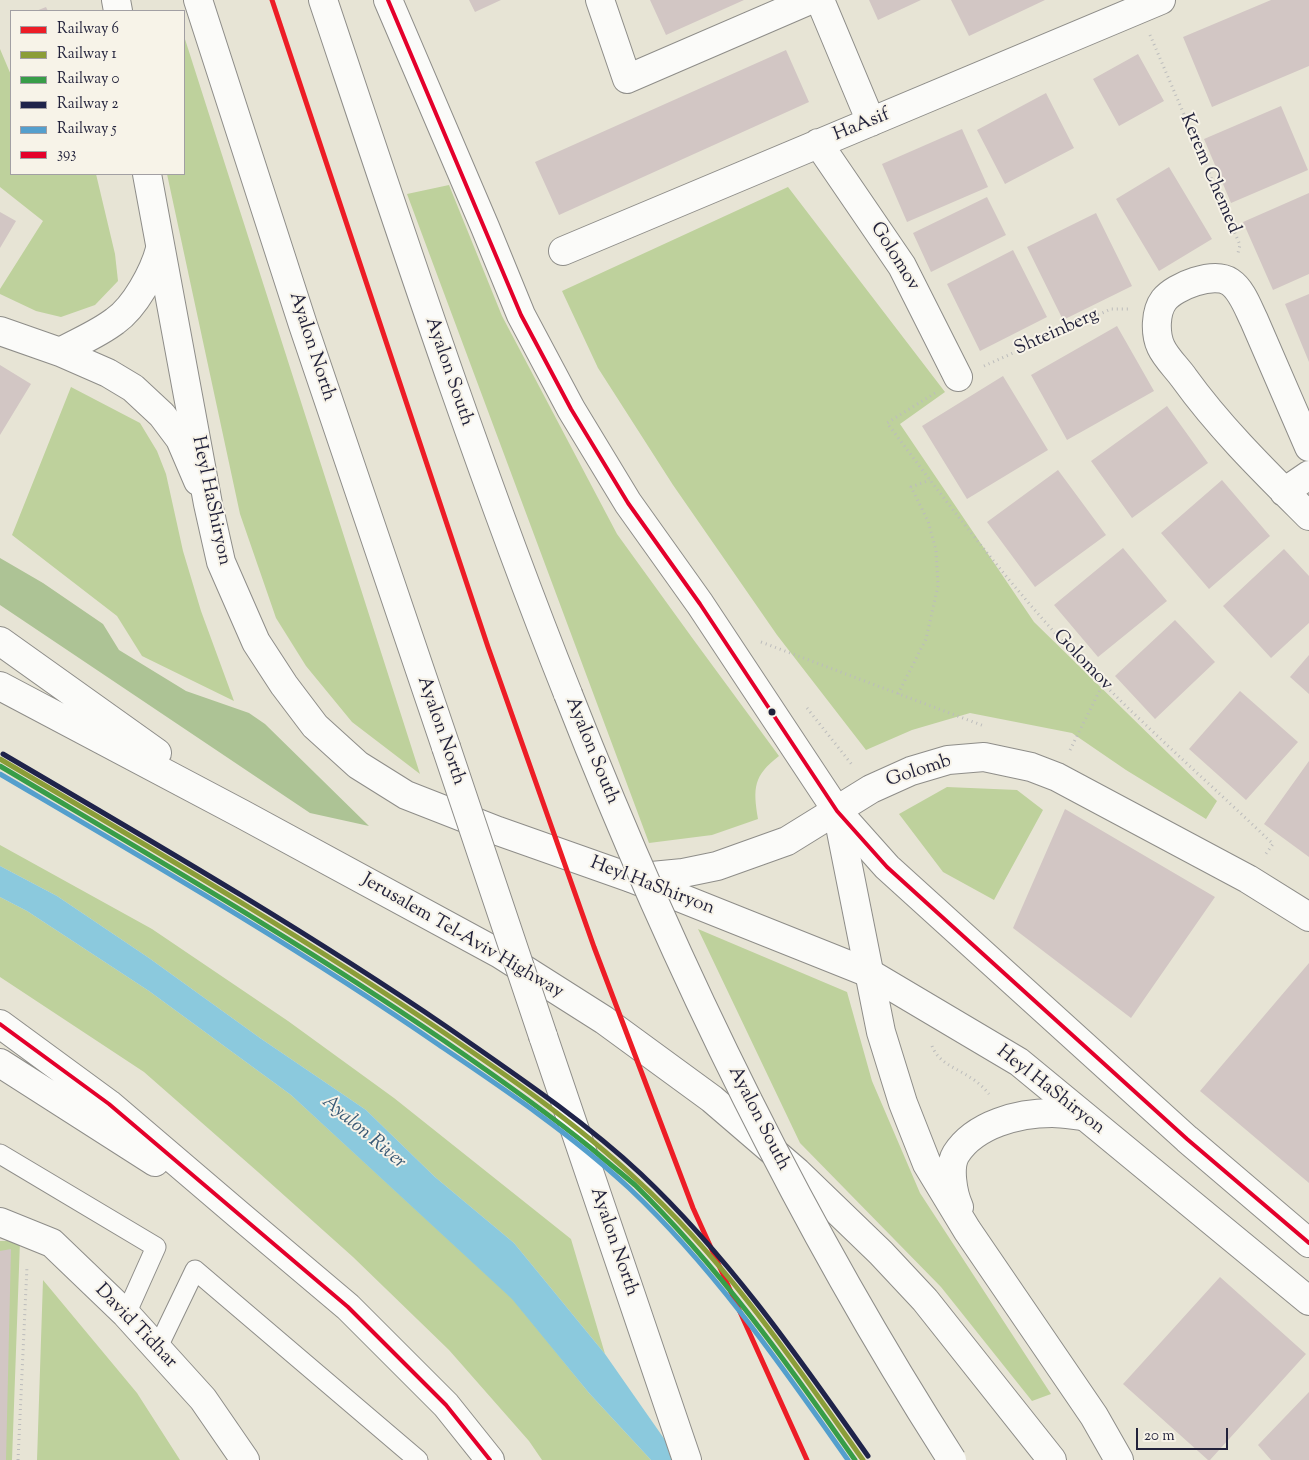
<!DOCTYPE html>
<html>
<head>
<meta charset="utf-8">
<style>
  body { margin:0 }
  #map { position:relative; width:1309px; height:1460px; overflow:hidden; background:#e7e4d5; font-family:"Sorts Mill Goudy",serif }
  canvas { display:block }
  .legend { position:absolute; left:10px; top:10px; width:175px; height:165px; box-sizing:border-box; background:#f7f3e8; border:1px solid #a29fa3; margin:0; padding:6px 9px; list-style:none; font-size:15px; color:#22223b }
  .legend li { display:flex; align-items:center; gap:10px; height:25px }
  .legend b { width:25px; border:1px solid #a29fa3 }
  .scale { position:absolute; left:1136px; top:1428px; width:92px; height:22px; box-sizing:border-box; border:2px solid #22223b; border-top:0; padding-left:6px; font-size:15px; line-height:18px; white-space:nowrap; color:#22223b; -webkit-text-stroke:4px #f7f3e8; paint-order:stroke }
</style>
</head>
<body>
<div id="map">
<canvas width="1309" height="1460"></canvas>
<ul class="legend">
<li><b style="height:6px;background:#ed1d26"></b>Railway 6</li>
<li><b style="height:6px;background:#8b9d38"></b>Railway 1</li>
<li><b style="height:6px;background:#389d48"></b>Railway 0</li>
<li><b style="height:6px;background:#1f234a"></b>Railway 2</li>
<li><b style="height:6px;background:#549fcd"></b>Railway 5</li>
<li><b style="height:6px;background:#e4002b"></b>393</li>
</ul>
<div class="scale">20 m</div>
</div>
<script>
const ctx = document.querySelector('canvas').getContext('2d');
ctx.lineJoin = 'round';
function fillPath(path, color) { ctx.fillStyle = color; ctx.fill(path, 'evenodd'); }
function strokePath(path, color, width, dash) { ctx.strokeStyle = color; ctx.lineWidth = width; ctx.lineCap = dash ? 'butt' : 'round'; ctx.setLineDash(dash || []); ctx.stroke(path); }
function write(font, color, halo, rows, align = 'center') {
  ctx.font = font + ' "Sorts Mill Goudy",serif'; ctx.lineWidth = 4; ctx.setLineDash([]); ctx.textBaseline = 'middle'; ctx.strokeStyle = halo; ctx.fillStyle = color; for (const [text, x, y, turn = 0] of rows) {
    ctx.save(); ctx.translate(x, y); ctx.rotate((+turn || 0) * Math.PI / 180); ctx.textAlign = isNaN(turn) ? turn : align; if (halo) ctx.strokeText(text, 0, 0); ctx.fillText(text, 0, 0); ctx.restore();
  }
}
fillPath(new Path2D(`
  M184,36L420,774L352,722L306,666L276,618L240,514L167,174H184Z
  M0,49L11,75V174H96L115,254L118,281L95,305L61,317L36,311L0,294V289L43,221L0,187Z
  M449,185L502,316L617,534L693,639L779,756C753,776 753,788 758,819L712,835L649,843L407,194Z
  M788,187L945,392L900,424L1034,622L1217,801L1206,819L1126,770L1072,733L970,713L912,730L866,750L777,635L673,485L598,368L562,291Z
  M71,387L140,423L157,451L166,474L183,551L201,611L234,701L142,656L117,616L12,535Z
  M947,787L1017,790L1043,810L994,900L943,872L899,814Z
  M0,845L152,929L288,1021L394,1098L571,1239L605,1354L514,1243L435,1177L366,1110L260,1038L149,958L57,896L0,866Z
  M0,897L27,911L149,991L291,1095L513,1299L589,1393L651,1460H542L529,1441L449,1350L353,1257L258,1172L144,1072L0,977Z
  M698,929L847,992L872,1081L920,1193L1051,1394L1032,1401L941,1287L800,1143Z
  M0,1241H20L12,1460H0Z
  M43,1280L137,1393L180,1460H37Z`), '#bed19c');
fillPath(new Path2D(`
  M0,558L43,583L103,624L119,650L186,691L249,713L265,724L369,826L310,813L0,605Z`), '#adc395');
fillPath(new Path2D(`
  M0,866L57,896L149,958L260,1038L366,1110L435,1177L514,1243L605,1354L679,1460H651L589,1393L512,1299L291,1095L149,991L27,911L0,897Z`), '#8bc9dd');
fillPath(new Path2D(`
  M469,0H501L475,12Z
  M650,0H744L666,35Z
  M869,0H921L878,20Z
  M951,0H1045L969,36Z
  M1271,0H1309V66L1212,107L1183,37Z
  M46,7L48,11H36Z
  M786,50L809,102L559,215L535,162Z
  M1138,54L1164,101L1119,126L1093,79Z
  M1046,93L1074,148L1005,184L977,130Z
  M1281,106L1308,170L1231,203L1204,139Z
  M962,129L988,187L907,222L882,164Z
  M1169,167L1212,239L1159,271L1116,199Z
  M1309,193V274L1273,290L1243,222Z
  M987,197L1006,235L931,272L913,233Z
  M0,212L16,221L0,248Z
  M1096,213L1132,286L1063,320L1027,247Z
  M1013,250L1047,317L980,351L947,284Z
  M1309,294V362L1285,304Z
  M1117,326L1154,391L1067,440L1031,375Z
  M0,365L31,384L0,435Z
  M1003,376L1048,450L967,499L922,426Z
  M1167,406L1208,463L1132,518L1091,461Z
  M1058,470L1106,535L1035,587L987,522Z
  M1222,480L1270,536L1209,589L1161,533Z
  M1123,548L1167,601L1098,657L1054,605Z
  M1284,549L1309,576V623L1271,658L1223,606Z
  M1175,620L1215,662L1155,719L1115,676Z
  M1309,655V694L1290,677Z
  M1240,691L1298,742L1246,800L1189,749Z
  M1309,761V857L1264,824Z
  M1065,809L1215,897L1131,1018L1013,928Z
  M1309,963V1183L1200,1091Z
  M11,1249L6,1460H0V1251Z
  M1220,1277L1306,1354L1210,1460H1208L1123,1384Z
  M1309,1392V1460H1271L1258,1445Z`), '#d2c6c4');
const lane = new Path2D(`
  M0,1154L156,1247L126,1314
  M157,1349L195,1270L418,1460`);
const street = new Path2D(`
  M600,0L627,79L810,0
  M820,0L871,122
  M818,143L902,266L958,377
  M563,251L1161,0
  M0,331L60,352L108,373L133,388L162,415L180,439L198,481
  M60,352C78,342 98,334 115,321C135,307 154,272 160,249
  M1309,447L1254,320C1248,308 1242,290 1230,282C1214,271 1175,286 1164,300C1155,312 1155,334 1161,347C1166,358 1177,368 1184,378C1220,428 1265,472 1309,516
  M1284,492L1309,475
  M631,878L683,873L717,866L787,841L871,789L911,771L948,760L984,757L1031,767L1057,777L1248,879L1309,917
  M0,1222L52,1243L126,1314L203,1399L245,1460`);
const secondary = new Path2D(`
  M116,0L118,11
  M388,0L485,227L521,315L571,409L628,503L700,604L837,811L887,867L1187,1139L1309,1243
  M147,174L208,504L221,562L256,642L284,685L315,726L358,765L406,795L498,831L631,878L869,973L1019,1062L1309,1301`);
const highway = new Path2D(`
  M198,0L303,325L446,747
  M323,0C401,233 477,466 568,694
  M0,641L157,753
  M0,686L242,814L500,954L604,1020L712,1099L797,1172L881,1253L925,1300L1052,1460
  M837,811L881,1032L903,1103L927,1164L967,1230L1094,1416L1119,1460
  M0,1024L109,1104L239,1215L348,1307L446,1405L490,1460
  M543,1036L687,1460
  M0,1063L155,1162
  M959,1207C953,1194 948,1167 956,1154C975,1124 1019,1113 1052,1113C1063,1113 1073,1115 1083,1116`);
strokePath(lane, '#8e8d89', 21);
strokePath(street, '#8e8d89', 30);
strokePath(secondary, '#8e8d89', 30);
strokePath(highway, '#8e8d89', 30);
strokePath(new Path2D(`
  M1150,35L1240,245L1238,253
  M984,366L1111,309H1128
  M935,393L887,423C941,495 995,566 1055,633C1123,708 1200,774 1273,844L1265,855
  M761,642L984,726
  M898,694L926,639L938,586L936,550L928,521L911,487L930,480
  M807,708L853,766
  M1070,750L1103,684
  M932,1046C939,1064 957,1068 971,1078C978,1082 984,1088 989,1094
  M18,1460L27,1266`), '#bcbcbc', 3, [1, 4]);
strokePath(lane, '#fbfbf9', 19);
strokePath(street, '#fbfbf9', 28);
strokePath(secondary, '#fbfbf9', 28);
strokePath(highway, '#fbfbf9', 28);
const highwayBridge = new Path2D(`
  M568,694C672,960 797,1219 952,1460
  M446,747L543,1036`);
strokePath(highwayBridge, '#8e8d89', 30, []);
strokePath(highwayBridge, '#fbfbf9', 28);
strokePath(new Path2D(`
  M388,0L521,315L571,409L628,503L700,604L837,811L887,867L1187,1139L1309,1243
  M0,1024L109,1104L348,1307L446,1405L490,1460`), '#e4002b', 4);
strokePath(new Path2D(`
  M272,0L488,647L594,947L693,1208L807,1460`), '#ed1d26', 5);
strokePath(new Path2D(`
  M0,759C149,847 299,934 443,1032C509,1077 577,1124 636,1179C725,1260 794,1362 863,1460`), '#8b9d38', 5);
strokePath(new Path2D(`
  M0,766C149,855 300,942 443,1040C494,1075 544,1110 592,1149C606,1161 621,1173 635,1185C719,1267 788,1364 855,1460`), '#389d48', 5);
strokePath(new Path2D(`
  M3,754C153,842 303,929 447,1027C513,1073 582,1119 641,1174C729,1257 799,1358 868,1456`), '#1f234a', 5);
strokePath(new Path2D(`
  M0,774C148,861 297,947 439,1045C504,1089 571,1134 629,1188C714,1268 781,1365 848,1460`), '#549fcd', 5);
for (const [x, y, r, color] of [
  [772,712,4.5,"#22223b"]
]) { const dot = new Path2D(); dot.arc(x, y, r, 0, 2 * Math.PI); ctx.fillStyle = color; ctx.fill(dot); strokePath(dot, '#f7f3e8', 2); }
write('19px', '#22223b', '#f7f3e8', [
  ["HaAsif",862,126,-22],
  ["Kerem Chemed",1209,174,67],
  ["Golomov",894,257,58],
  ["Shteinberg",1057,333,-24],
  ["Ayalon North",311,347,72],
  ["Ayalon South",448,372,71],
  ["Heyl HaShiryon",210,501,78],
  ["Golomov",1082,661,46],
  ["Ayalon North",440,731,71],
  ["Ayalon South",591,751,68],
  ["Golomb",919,772,-18],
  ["Heyl HaShiryon",652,887,21],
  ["Jerusalem Tel-Aviv Highway",462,937,30],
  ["Heyl HaShiryon",1050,1091,38],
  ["Ayalon South",758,1119,63],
  ["Ayalon North",613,1242,71],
  ["David Tidhar",135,1327,46]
]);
write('italic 20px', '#395975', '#f7f3e8', [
  ["Ayalon River",363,1133,40]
]);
</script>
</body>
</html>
